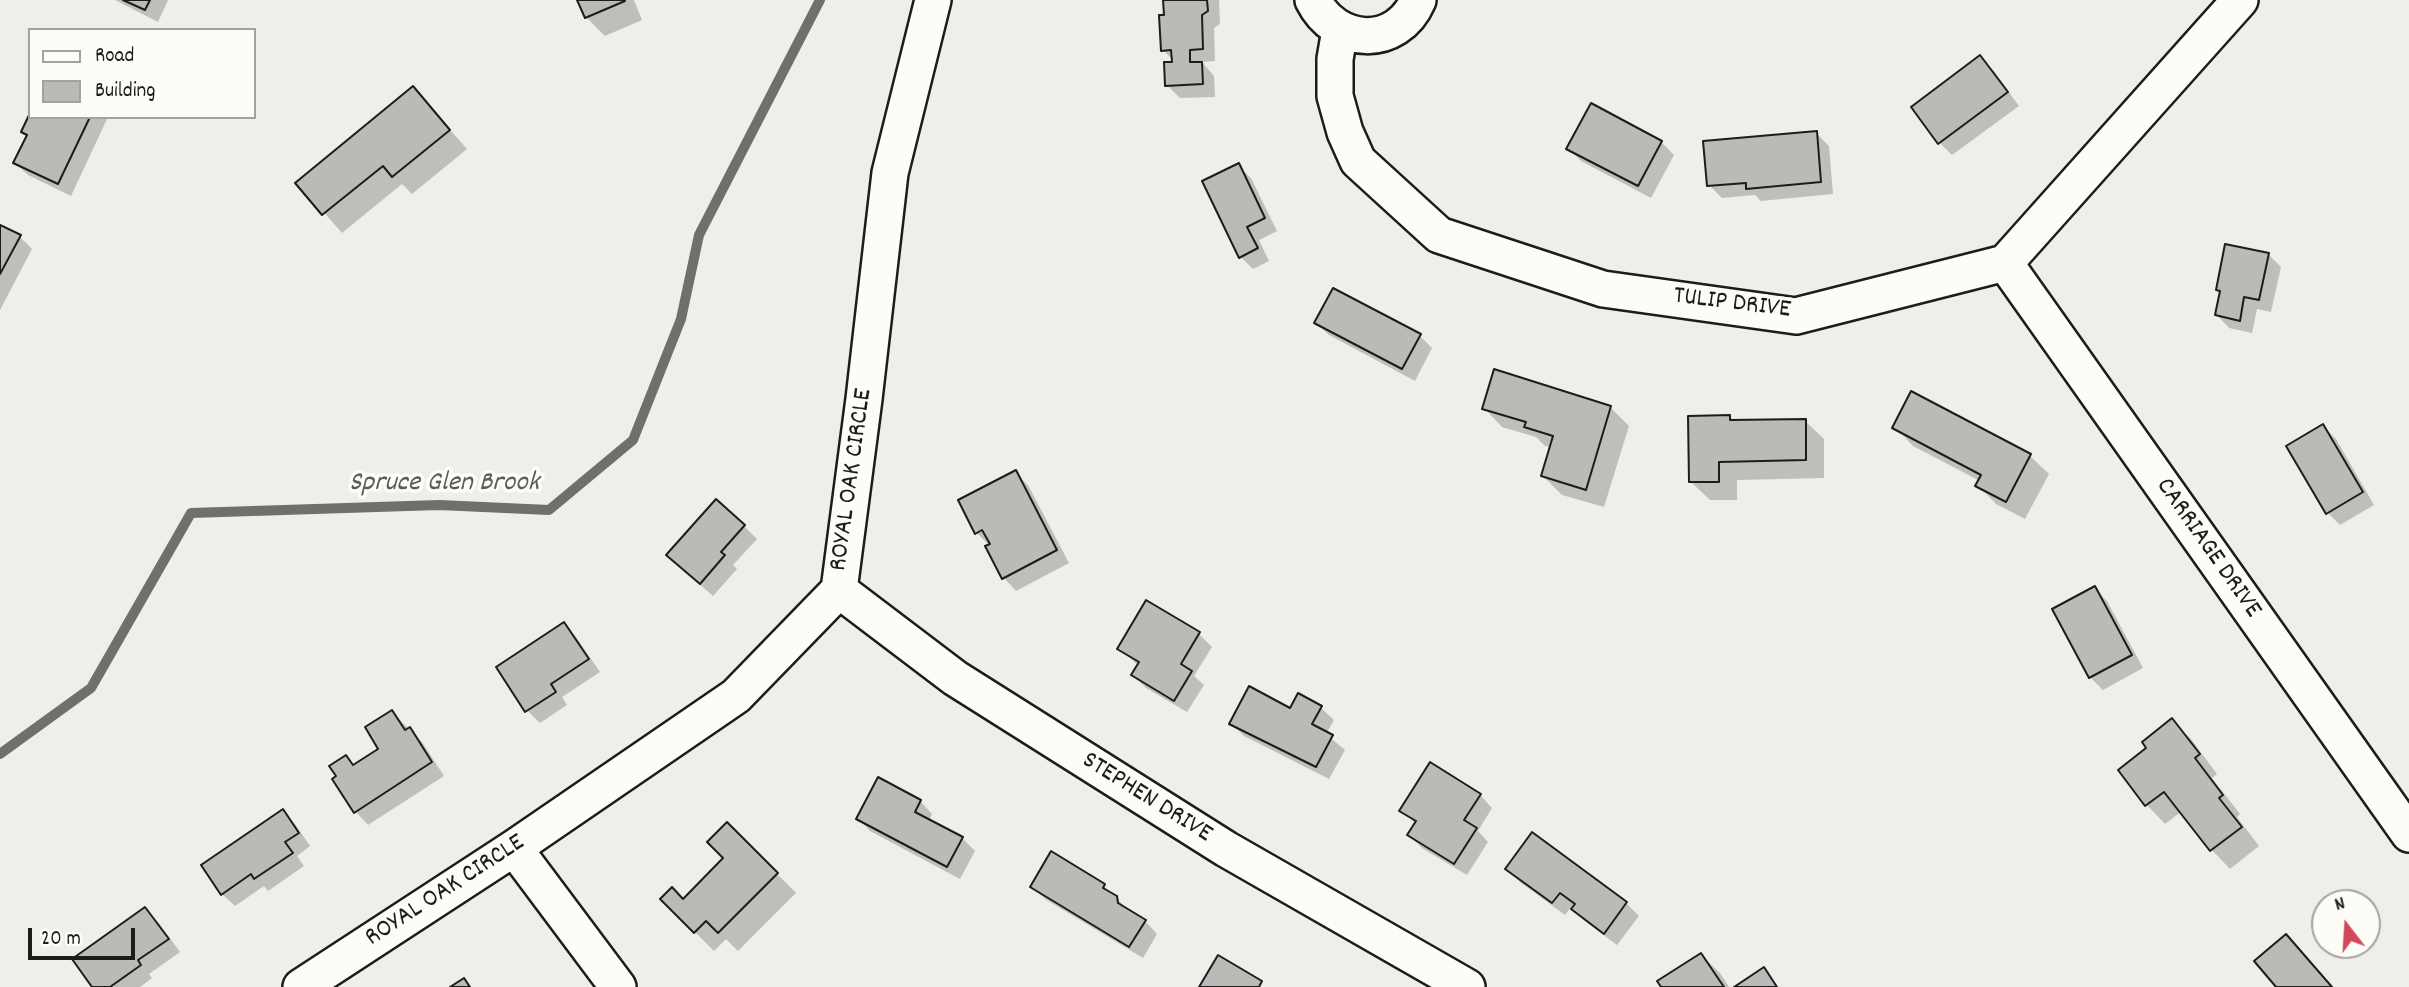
<!DOCTYPE html>
<html>
<head>
<meta charset="utf-8">
<style>
  body { margin:0 }
  #map { position:relative; width:2409px; height:987px; overflow:hidden; background:#f0eeea; font-family:Dekko,sans-serif }
  canvas { display:block }
  .legend { position:absolute; left:28px; top:28px; width:228px; height:91px; box-sizing:border-box; background:#fdfcf7; border:2px solid #a3a29f; margin:0; padding:9px 12px; list-style:none; font-size:21px; color:#1c1c1c }
  .legend li { display:flex; align-items:center; gap:14px; height:35px }
  .legend b { width:35px; border:2px solid #a3a29f }
  .north { position:absolute; left:2311px; top:889px; width:70px; height:70px; box-sizing:border-box; background:#fdfcf7; border:2px solid #a3a29f; border-radius:50%; rotate:343deg; font-size:19px; font-weight:700; line-height:28px; text-align:center; color:#1c1c1c }
  .north::after { content:''; display:block; margin:auto; width:24px; height:32px; background:#d1495b; clip-path:polygon(50% 0,100% 100%,50% 72%,0 100%) }
  .scale { position:absolute; left:28px; top:928px; width:107px; height:32px; box-sizing:border-box; border:4px solid #1c1c1c; border-top:0; padding-left:9px; font-size:21px; line-height:24px; white-space:nowrap; color:#1c1c1c; -webkit-text-stroke:5px #fdfcf7; paint-order:stroke }
</style>
</head>
<body>
<div id="map">
<canvas width="2409" height="987"></canvas>
<ul class="legend">
<li><b style="height:9px;background:#fdfcf7"></b>Road</li>
<li><b style="height:19px;background:#bbbab6"></b>Building</li>
</ul>
<div class="north">N</div>
<div class="scale">20 m</div>
</div>
<script>
const ctx = document.querySelector('canvas').getContext('2d');
ctx.lineJoin = 'round';
function fillPath(path, color) { ctx.fillStyle = color; ctx.fill(path, 'evenodd'); }
function strokePath(path, color, width, dash) { ctx.strokeStyle = color; ctx.lineWidth = width; ctx.lineCap = dash ? 'butt' : 'round'; ctx.setLineDash(dash || []); ctx.stroke(path); }
function write(font, color, halo, rows, align = 'center') {
  ctx.font = font + ' Dekko,sans-serif'; ctx.lineWidth = 7; ctx.setLineDash([]); ctx.textBaseline = 'middle'; ctx.strokeStyle = halo; ctx.fillStyle = color; for (const [text, x, y, turn = 0] of rows) {
    ctx.save(); ctx.translate(x, y); ctx.rotate((+turn || 0) * Math.PI / 180); ctx.textAlign = isNaN(turn) ? turn : align; if (halo) ctx.strokeText(text, 0, 0); ctx.fillText(text, 0, 0); ctx.restore();
  }
}
fillPath(new Path2D(`
  M115,0H168L158,22Z
  M579,0H634L642,20L605,36L586,17Z
  M1165,0H1219L1220,24L1214,28L1215,61L1202,62L1214,76L1215,97L1180,98L1167,85L1174,64V61L1163,50Z
  M1980,58L1993,70L2019,106L1952,155L1940,143L1913,107Z
  M413,88L467,149L412,194L402,184L342,233L298,183Z
  M39,117H108L71,196L28,175L15,163L28,136L23,132Z
  M1816,133L1829,146L1833,194L1761,201L1755,195L1722,198L1709,185Z
  M1661,142L1674,155L1651,198L1581,161L1568,148Z
  M1238,166L1251,178L1277,231L1259,240L1269,261L1253,269L1241,257Z
  M0,227L20,237L32,249L0,310Z
  M2268,254L2281,267L2271,312L2257,309L2252,333L2229,328L2217,315L2221,293L2218,289Z
  M1316,323L1420,336L1432,348L1415,381L1329,335Z
  M1610,407L1629,426L1604,507L1562,495L1543,476L1551,447L1545,446L1536,437L1502,427L1484,408Z
  M1730,417L1734,421H1805L1824,439V478L1737,480V500H1710L1691,482Z
  M2323,426L2336,439L2374,505L2340,525L2327,512Z
  M1895,427L2030,456L2049,474L2025,519L1996,504L1978,485L1980,481L1913,446Z
  M1015,473L1028,485L1069,563L1016,591L1004,578L990,546L976,532Z
  M744,526L757,539L733,565L737,569L713,596L681,568Z
  M2094,588L2107,601L2143,668L2103,690L2090,677Z
  M1147,603L1199,634L1212,647L1194,676L1204,685L1187,712L1146,688L1133,675L1139,666L1119,648Z
  M564,624L576,637L600,672L562,697L567,705L540,723L527,710Z
  M1321,708L1334,720L1326,734L1345,750L1329,779L1244,736L1231,723L1291,710Z
  M392,712L422,742L444,776L368,825L356,812L334,779L338,777L346,757L354,766L381,749Z
  M2172,721L2191,739L2217,774L2212,778L2240,814L2237,817L2259,846L2230,869L2212,850L2182,811L2165,824L2147,805L2120,770L2149,748Z
  M1480,795L1492,808L1478,831L1488,842L1467,875L1422,848L1409,835L1416,824L1401,810Z
  M920,801L932,814L929,821L962,838L975,851L960,879L870,831L858,818Z
  M282,812L295,824L310,846L297,856L304,866L268,891L264,886L235,906L222,894Z
  M727,824L796,893L738,951L726,939L714,951L662,899L683,901L726,858Z
  M1507,869L1626,903L1639,916L1617,945L1586,922L1571,907L1565,915L1520,882Z
  M1104,886L1129,911L1145,921L1157,934L1143,958L1045,899L1032,887Z
  M145,909L158,922L180,952L149,974L152,978L140,987H94Z
  M1701,955L1720,973L1729,987H1663Z`), '#0003');
strokePath(new Path2D(`
  M0,754L91,688L191,513L439,505L549,510L633,440L681,319L699,235L820,0`), '#706f6d', 10);
const building = new Path2D(`
  M123,0H150L145,10Z
  M577,0H624L625,1L585,18Z
  M1163,0H1207L1208,11L1202,15L1203,49L1190,50V62H1202L1203,84L1165,86L1164,62H1172L1171,50L1161,51L1159,15H1164Z
  M1980,55L2008,92L1938,144L1911,107Z
  M413,86L450,130L392,177L383,166L322,215L295,183Z
  M1591,103L1662,141L1638,186L1566,149Z
  M29,115L30,117L37,118L90,117L58,184L13,163L27,135L21,132Z
  M1817,131L1821,182L1746,189V183L1707,186L1703,141Z
  M1239,163L1265,218L1247,227L1258,248L1239,258L1202,181Z
  M0,225L21,235L0,274Z
  M2225,244L2269,253L2259,300L2244,297L2240,321L2215,315L2220,291L2216,290Z
  M1333,288L1421,334L1402,369L1314,323Z
  M1494,369L1611,406L1586,490L1541,476L1553,436L1524,427L1526,422L1482,409Z
  M1911,391L2031,454L2006,502L1975,486L1981,475L1892,428Z
  M1730,415V420L1806,419V460L1719,462V482H1689L1688,416Z
  M2323,424L2363,492L2326,514L2286,446Z
  M1016,470L1057,550L1002,579L985,546L990,544L982,530L975,534L958,500Z
  M716,499L745,525L721,552L725,555L700,584L666,555Z
  M2095,586L2132,655L2089,678L2052,609Z
  M1146,600L1200,632L1181,664L1192,671L1174,701L1131,675L1139,662L1117,649Z
  M564,622L589,659L551,684L556,692L525,712L496,667Z
  M1249,686L1290,708L1298,693L1322,706L1312,724L1333,735L1316,767L1229,724Z
  M392,710L405,730L410,727L432,762L354,813L332,779L336,776L329,766L346,755L353,765L378,749L365,727Z
  M2172,718L2200,754L2195,758L2223,795L2219,798L2242,827L2210,851L2164,792L2145,806L2118,770L2146,748L2142,742Z
  M1430,762L1481,794L1464,820L1477,828L1454,864L1407,835L1416,821L1399,811Z
  M878,777L921,800L915,812L963,837L947,867L856,819Z
  M283,809L299,833L285,842L293,853L254,879L251,874L221,895L201,865Z
  M727,822L778,873L718,933L706,921L694,933L660,899L672,887L683,899L723,858L707,842Z
  M1532,832L1627,902L1604,934L1571,909L1575,904L1560,893L1552,903L1505,869Z
  M1051,851L1105,884L1103,888L1117,896L1118,903L1146,920L1129,947L1030,887Z
  M145,907L169,939L138,960L141,965L110,987H92L72,959Z
  M2286,934L2332,987H2276L2254,961Z
  M1701,953L1724,987H1661L1657,981Z
  M1218,955L1262,981L1259,987H1199Z
  M1764,967L1777,987H1734Z
  M464,978L470,987H450Z`);
fillPath(building, '#bbbab6');
strokePath(building, '#1c1c1c', 2);
const minor = new Path2D(`
  M1313,0C1336,46 1397,49 1418,0
  M1340,30L1335,59V96L1345,132L1358,161L1439,235L1603,289L1796,316L2005,263L2240,0
  M2005,263L2409,834
  M839,590L955,678L1226,849L1467,987
  M514,848L618,987
  M301,987L514,848L736,696L839,590L864,399L890,173L933,0`);
strokePath(minor, '#1c1c1c', 40);
strokePath(minor, '#fdfcf7', 35);
write('26px', '#1c1c1c', '#fdfcf7', [
  ["TULIP DRIVE",1732,305,7],
  ["ROYAL OAK CIRCLE",853,480,-82],
  ["CARRIAGE DRIVE",2207,549,55],
  ["STEPHEN DRIVE",1146,799,32],
  ["ROYAL OAK CIRCLE",446,892,-33]
]);
write('italic 28px', '#5b5b59', '#fdfcf7', [
  ["Spruce Glen Brook",444,485]
]);
</script>
</body>
</html>
